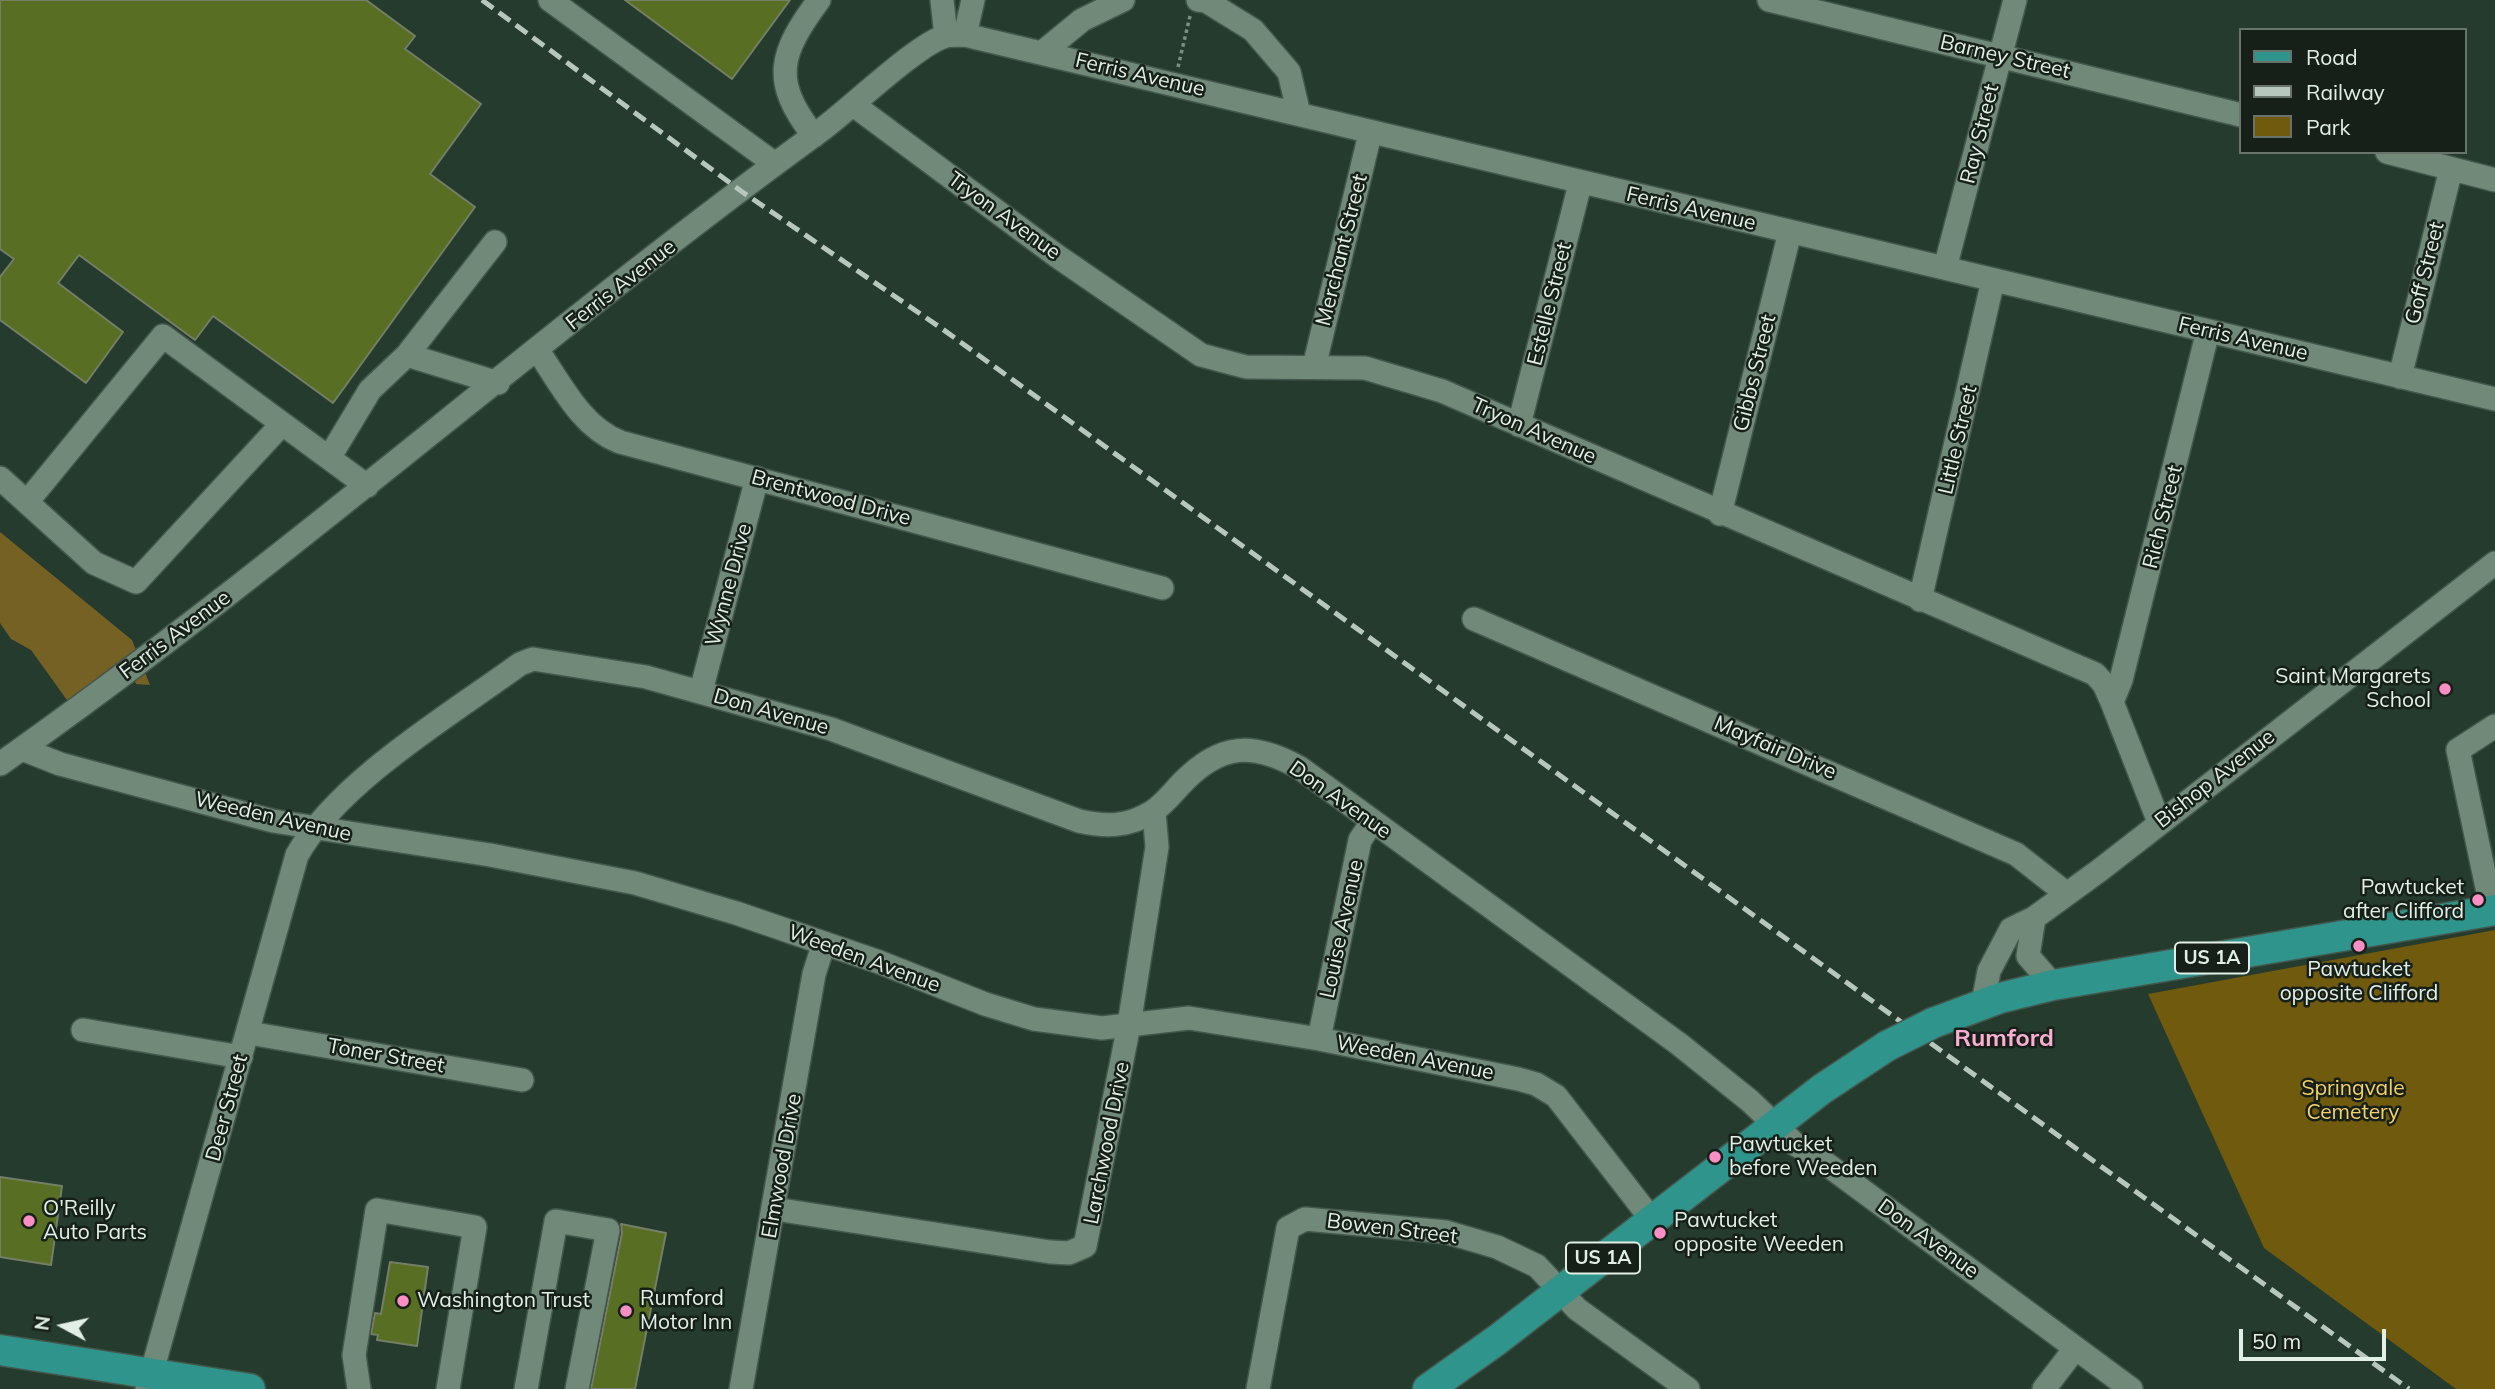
<!DOCTYPE html>
<html>
<head>
<meta charset="utf-8">
<style>
  body { margin:0 }
  #map { position:relative; width:2495px; height:1389px; overflow:hidden; background:#253b2e; font-family:Mulish,sans-serif }
  canvas { display:block }
  .legend { position:absolute; left:2239px; top:28px; width:228px; height:126px; box-sizing:border-box; background:#162019; border:2px solid #68736b; margin:0; padding:9px 12px; list-style:none; font-size:21px; color:#e2efe7 }
  .legend li { display:flex; align-items:center; gap:14px; height:35px }
  .legend b { width:35px; border:2px solid #68736b }
  .north { position:absolute; left:28px; top:1291px; width:70px; height:70px; -webkit-text-stroke:5px #162019; paint-order:stroke; rotate:278deg; font-size:19px; font-weight:700; line-height:28px; text-align:center; color:#e2efe7 }
  .north::after { content:''; display:block; margin:auto; width:24px; height:32px; background:#e2efe7; clip-path:polygon(50% 0,100% 100%,50% 72%,0 100%) }
  .scale { position:absolute; left:2239px; top:1329px; width:147px; height:32px; box-sizing:border-box; border:4px solid #e2efe7; border-top:0; padding-left:9px; font-size:21px; line-height:24px; white-space:nowrap; color:#e2efe7; -webkit-text-stroke:5px #162019; paint-order:stroke }
</style>
</head>
<body>
<div id="map">
<canvas width="2495" height="1389"></canvas>
<ul class="legend">
<li><b style="height:9px;background:#2f948b"></b>Road</li>
<li><b style="height:9px;background:#b8c7be"></b>Railway</li>
<li><b style="height:19px;background:#705a0d"></b>Park</li>
</ul>
<div class="north">N</div>
<div class="scale">50 m</div>
</div>
<script>
const ctx = document.querySelector('canvas').getContext('2d');
ctx.lineJoin = 'round';
function fillPath(path, color) { ctx.fillStyle = color; ctx.fill(path, 'evenodd'); }
function strokePath(path, color, width, dash) { ctx.strokeStyle = color; ctx.lineWidth = width; ctx.lineCap = dash ? 'butt' : 'round'; ctx.setLineDash(dash || []); ctx.stroke(path); }
function write(font, color, halo, rows, align = 'center') {
  ctx.font = font + ' Mulish,sans-serif'; ctx.lineWidth = 5; ctx.setLineDash([]); ctx.textBaseline = 'middle'; ctx.strokeStyle = halo; ctx.fillStyle = color; for (const [text, x, y, turn = 0] of rows) {
    ctx.save(); ctx.translate(x, y); ctx.rotate((+turn || 0) * Math.PI / 180); ctx.textAlign = isNaN(turn) ? turn : align; if (halo) ctx.strokeText(text, 0, 0); ctx.fillText(text, 0, 0); ctx.restore();
  }
}
fillPath(new Path2D(`
  M2495,930V1389H2456L2264,1248L2148,994Z`), '#705a0d');
fillPath(new Path2D(`
  M0,532L132,640L150,685L136,684L133,674L77,714L31,650L11,639L0,623Z`), '#756124');
const building = new Path2D(`
  M0,0H366L415,36L405,49L481,104L430,174L475,207L333,403L213,316L195,340L79,255L58,283L123,332L86,383L0,320V277L14,259L0,249Z
  M625,0H790L732,79Z
  M0,1177L62,1186L51,1265L0,1257Z
  M621,1224L666,1233L635,1389H591L622,1233Z
  M390,1262L428,1267L417,1346L377,1340L378,1335L371,1334L375,1313L381,1314Z`);
fillPath(building, '#586e23');
strokePath(building, '#757e66', 2);
const minor = new Path2D(`
  M550,0L775,164
  M942,0L946,36
  M1198,0L1206,1L1253,30L1289,72L1299,114
  M1769,0L2241,115
  M965,35L973,0
  M1043,52L1082,20L1123,0
  M855,106L1057,256L1201,355L1246,367L1365,368L1442,391L2095,674L2104,684L2112,702L2159,822
  M814,136C770,80 780,53 819,0
  M2387,152L2495,180
  M1945,268L2015,0
  M538,351C561,384 581,427 620,442L1162,588
  M407,355L495,242
  M1314,367L1370,134
  M2400,377L2451,169
  M1519,425L1580,184
  M329,458L370,390L407,355L498,383
  M0,478L94,563L136,582L282,424
  M27,502L163,336L367,486
  M1720,514L1790,232
  M1920,600L1993,280
  M1474,619L2016,854L2067,894
  M701,691L757,478
  M2112,702L2121,680L2208,331
  M22,749L60,764L273,821L490,855L635,883L736,913L879,962L985,1004L1034,1019L1102,1028L1189,1018L1319,1039L1518,1079L1536,1084L1556,1096L1652,1220
  M0,764C283,565 541,334 820,131C849,110 918,43 946,36C952,35 959,35 965,35L2495,399
  M2492,911L2458,750L2495,726
  M2034,918L2028,956L2053,985
  M1983,1003L1989,971L2011,929L2034,918L2100,870L2495,563
  M83,1030L241,1057
  M249,1033L522,1080
  M1319,1039L1360,840L1372,822
  M775,1209L1050,1252L1069,1253L1085,1246L1129,1025L1157,847L1154,812
  M147,1389L297,855C339,781 450,715 520,664L533,659L646,677L831,729L1079,821C1105,827 1128,827 1152,812C1164,805 1174,791 1183,782C1221,743 1253,742 1300,768L1679,1044L1750,1101L1795,1144L1817,1157L2131,1389
  M359,1389L354,1355L377,1210L475,1227L448,1389
  M526,1389L556,1221L608,1230L577,1389
  M741,1389L814,974L824,943
  M1258,1389L1288,1228L1305,1219L1446,1232L1497,1247L1537,1266L1577,1309L1688,1389
  M2044,1389L2074,1350`);
const major = new Path2D(`
  M1933,1023L2000,998L2053,985L2495,910
  M0,1350L250,1389
  M1428,1389L1497,1340L1822,1089L1887,1046`);
strokePath(minor, '#44574c', 26);
strokePath(major, '#44574c', 33);
strokePath(new Path2D(`
  M1178,67L1190,16`), '#7d8f84', 3.5, [3.5, 3.5]);
strokePath(minor, '#708979', 23);
strokePath(major, '#2f948b', 30);
strokePath(new Path2D(`
  M482,0L741,191L941,328L2409,1389`), '#b8c7be', 5, [14, 7]);
const majorBridge = new Path2D(`
  M1887,1046L1933,1023`);
strokePath(majorBridge, '#44574c', 33, []);
strokePath(majorBridge, '#2f948b', 30);
for (const [x, y, r, color] of [
  [2445,689,7,"#fb8fc4"],
  [2478,900,7,"#fb8fc4"],
  [2359,946,7,"#fb8fc4"],
  [1715,1157,7,"#fb8fc4"],
  [29,1221,7,"#fb8fc4"],
  [1660,1233,7,"#fb8fc4"],
  [403,1301,7,"#fb8fc4"],
  [626,1311,7,"#fb8fc4"]
]) { const dot = new Path2D(); dot.arc(x, y, r, 0, 2 * Math.PI); ctx.fillStyle = color; ctx.fill(dot); strokePath(dot, '#162019', 2.5); }
for (const [x, y, w] of [
  [2212,958,74],
  [1603,1258,74]
]) { const box = new Path2D(); box.roundRect(x - w / 2, y - 15.5, w, 31, 5); ctx.fillStyle = '#162019'; ctx.fill(box); strokePath(box, '#e2efe7', 2); }
write('bold 19px', '#e2efe7', null, [
  ["US 1A",2212,958],
  ["US 1A",1603,1258]
]);
write('21px', '#e2efe7', '#162019', [
  ["Barney Street",2005,57,13],
  ["Ferris Avenue",1140,75,13],
  ["Ray Street",1980,134,-76],
  ["Ferris Avenue",1691,209,13],
  ["Tryon Avenue",1004,216,36],
  ["Merchant Street",1342,250,-76],
  ["Goff Street",2425,273,-76],
  ["Ferris Avenue",621,285,-38],
  ["Estelle Street",1550,304,-76],
  ["Ferris Avenue",2243,339,13],
  ["Gibbs Street",1755,373,-76],
  ["Tryon Avenue",1534,431,24],
  ["Little Street",1958,440,-77],
  ["Brentwood Drive",831,498,15],
  ["Rich Street",2163,517,-76],
  ["Wynne Drive",729,585,-75],
  ["Ferris Avenue",175,635,-37],
  ["Don Avenue",771,712,16],
  ["Mayfair Drive",1775,748,23],
  ["Bishop Avenue",2215,779,-38],
  ["Don Avenue",1340,800,35],
  ["Weeden Avenue",273,817,13],
  ["Louise Avenue",1342,929,-78],
  ["Weeden Avenue",864,959,20],
  ["Toner Street",386,1056,10],
  ["Weeden Avenue",1415,1058,11],
  ["Deer Street",227,1108,-75],
  ["Larchwood Drive",1107,1143,-79],
  ["Elmwood Drive",782,1166,-80],
  ["Bowen Street",1392,1229,7],
  ["Don Avenue",1928,1239,36]
]);
write('21px', '#e2efe7', '#162019', [
  ["Saint Margarets",2431,677,"right"],
  ["School",2431,701,"right"],
  ["Pawtucket",2464,888,"right"],
  ["after Clifford",2464,912,"right"],
  ["Pawtucket",2359,970,"center"],
  ["opposite Clifford",2359,994,"center"],
  ["Pawtucket",1729,1145],
  ["before Weeden",1729,1169],
  ["O'Reilly",43,1209],
  ["Auto Parts",43,1233],
  ["Pawtucket",1674,1221],
  ["opposite Weeden",1674,1245],
  ["Rumford",640,1299],
  ["Motor Inn",640,1323],
  ["Washington Trust",417,1301]
], 'left');
write('21px', '#f6d164', '#162019', [
  ["Springvale",2353,1089],
  ["Cemetery",2353,1113]
]);
write('bold 24px', '#fcafd3', '#162019', [
  ["Rumford",2004,1039]
]);
</script>
</body>
</html>
